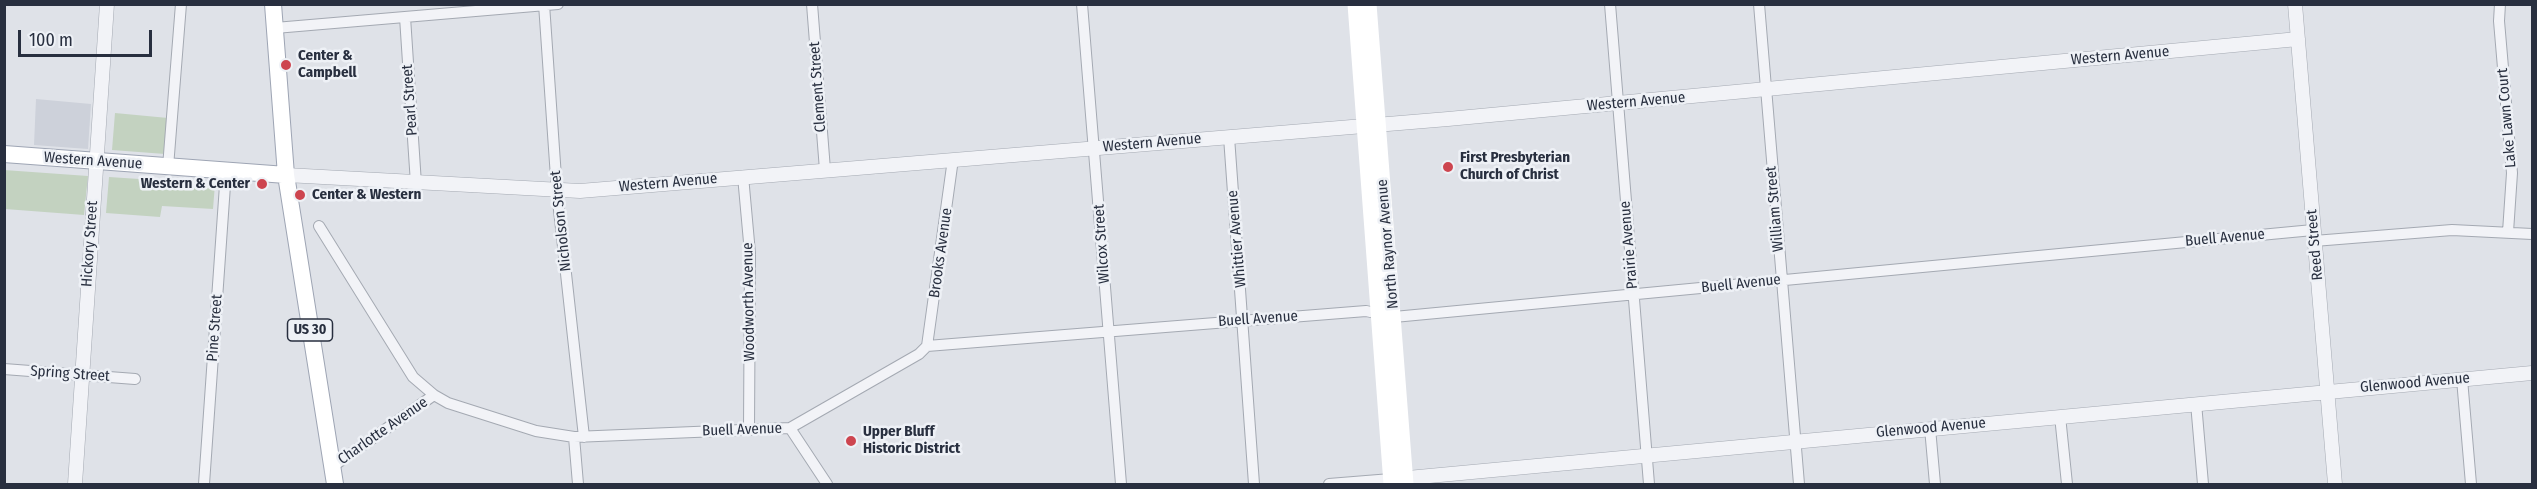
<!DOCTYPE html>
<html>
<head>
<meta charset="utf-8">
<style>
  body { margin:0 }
  #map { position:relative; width:2537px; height:489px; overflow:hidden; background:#dfe2e8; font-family:"Fira Sans Condensed",sans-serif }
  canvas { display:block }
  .frame { position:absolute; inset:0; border:6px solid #282f3f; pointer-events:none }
  .scale { position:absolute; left:18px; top:30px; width:134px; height:27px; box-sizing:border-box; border:3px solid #282f3f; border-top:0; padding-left:8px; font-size:18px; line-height:21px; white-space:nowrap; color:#282f3f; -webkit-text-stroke:4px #eef1f6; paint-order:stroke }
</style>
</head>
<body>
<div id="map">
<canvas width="2537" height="489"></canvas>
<div class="frame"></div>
<div class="scale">100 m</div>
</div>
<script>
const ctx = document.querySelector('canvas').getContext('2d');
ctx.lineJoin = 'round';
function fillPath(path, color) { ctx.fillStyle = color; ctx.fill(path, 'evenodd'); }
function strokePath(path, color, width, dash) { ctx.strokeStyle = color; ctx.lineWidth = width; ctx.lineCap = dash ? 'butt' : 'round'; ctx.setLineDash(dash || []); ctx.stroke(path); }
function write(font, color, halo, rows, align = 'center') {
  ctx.font = font + ' "Fira Sans Condensed",sans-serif'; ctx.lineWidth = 5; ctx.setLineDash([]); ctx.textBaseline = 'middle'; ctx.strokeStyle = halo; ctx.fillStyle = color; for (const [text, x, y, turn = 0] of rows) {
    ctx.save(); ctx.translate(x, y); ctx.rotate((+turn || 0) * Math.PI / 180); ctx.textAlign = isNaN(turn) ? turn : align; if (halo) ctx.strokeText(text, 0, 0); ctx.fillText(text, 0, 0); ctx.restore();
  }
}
fillPath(new Path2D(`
  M36,99L91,104L88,149L34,145Z`), '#cdd1da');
fillPath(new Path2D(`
  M115,113L168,118L165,154L112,150Z
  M4,170L88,176L84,215L5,209Z
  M109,177L215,184L213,209L162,206L160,217L106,213Z`), '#c3d2c0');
const minor = new Path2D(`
  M544,4L557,192L584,437
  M812,4L825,170
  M1082,4L1121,484
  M1610,4L1649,484
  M1759,4L1799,484
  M2500,4L2499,21L2512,173L2508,232
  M405,17L416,184
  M275,28L558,4
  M1229,137L1254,484
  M168,167L181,4
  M743,176L750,253L749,429
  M319,226L413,377L434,395L448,403L536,431L574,437L790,428L919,354L927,346L1366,311L1394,317L2313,230
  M2314,241L2452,230L2532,234
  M927,346L953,159
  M4,369L135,379
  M2462,379L2471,484
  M2196,403L2203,484
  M2060,416L2067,484
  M790,428L827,484
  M1930,428L1935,484
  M574,437L578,484
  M332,467L434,395
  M204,484L226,171
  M1329,484L1391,479`);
const tertiary = new Path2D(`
  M2295,4L2335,484
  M286,175L580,191L1448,119L2298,39
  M1397,479L2532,373
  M75,484L107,4`);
const primary = new Path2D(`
  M273,4L286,175L335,484
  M4,154L286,175`);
strokePath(minor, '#a4a9b2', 12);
strokePath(tertiary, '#a4a9b2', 15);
strokePath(primary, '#9ea5b4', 18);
strokePath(minor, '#f2f3f7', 10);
strokePath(tertiary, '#f2f3f7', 14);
strokePath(new Path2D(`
  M1355,4L1391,484
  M1369,4L1406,484`), '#fff', 15);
strokePath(primary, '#fff', 16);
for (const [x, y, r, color] of [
  [286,65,6,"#cd454f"],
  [1448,167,6,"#cd454f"],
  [262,184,6,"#cd454f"],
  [300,195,6,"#cd454f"],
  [851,441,6,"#cd454f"]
]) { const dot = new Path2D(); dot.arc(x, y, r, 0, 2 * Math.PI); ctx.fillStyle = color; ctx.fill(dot); strokePath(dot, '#eef1f6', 2); }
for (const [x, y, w] of [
  [310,330,45]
]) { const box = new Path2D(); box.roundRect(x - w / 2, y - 11, w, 22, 4.5); ctx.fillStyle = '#eef1f6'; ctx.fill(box); strokePath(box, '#282f3f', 1.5); }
write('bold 14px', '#282f3f', null, [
  ["US 30",310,330]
]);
write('bold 15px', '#282f3f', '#eef1f6', [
  ["Center &",298,56],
  ["Campbell",298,73],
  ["First Presbyterian",1460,158],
  ["Church of Christ",1460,175],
  ["Western & Center",250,184,"right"],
  ["Center & Western",312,195],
  ["Upper Bluff",863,432],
  ["Historic District",863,449]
], 'left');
write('15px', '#282f3f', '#eef1f6', [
  ["Western Avenue",2120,56,-5],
  ["Clement Street",818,87,-94],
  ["Pearl Street",410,100,-94],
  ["Western Avenue",1636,102,-5],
  ["Lake Lawn Court",2507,118,-95],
  ["Western Avenue",1152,143,-5],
  ["Western Avenue",93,161,4],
  ["Western Avenue",668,183,-5],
  ["William Street",1775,209,-95],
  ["Nicholson Street",561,221,-96],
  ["Buell Avenue",2225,238,-5],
  ["Whittier Avenue",1237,239,-95],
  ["Hickory Street",90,244,-86],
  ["Wilcox Street",1102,244,-94],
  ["North Raynor Avenue",1388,244,-95],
  ["Prairie Avenue",1629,245,-95],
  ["Reed Street",2315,245,-95],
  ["Brooks Avenue",941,253,-82],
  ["Buell Avenue",1741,284,-6],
  ["Woodworth Avenue",749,302,-91],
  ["Buell Avenue",1258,319,-4],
  ["Pine Street",215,328,-86],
  ["Spring Street",70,374,4],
  ["Glenwood Avenue",2415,383,-5],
  ["Glenwood Avenue",1931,428,-5],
  ["Buell Avenue",742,430,-2],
  ["Charlotte Avenue",383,431,-35]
]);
</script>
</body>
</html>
